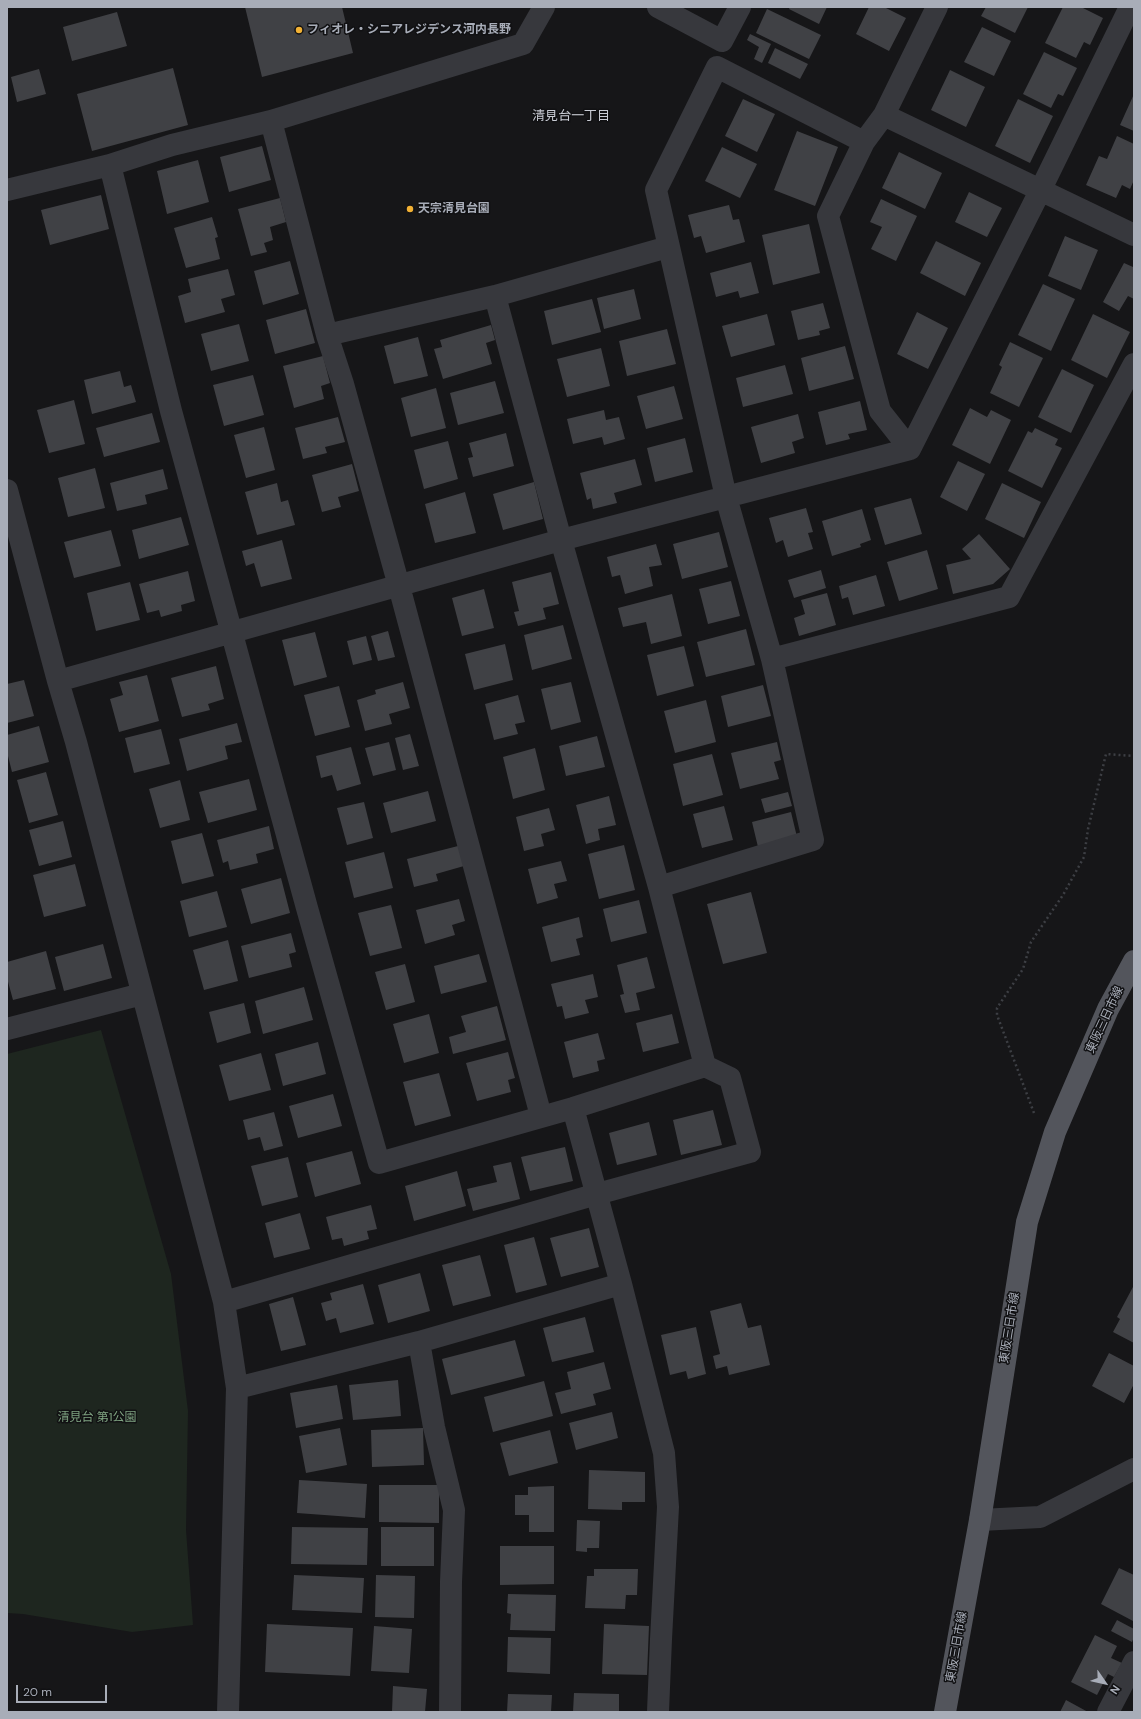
<!DOCTYPE html>
<html>
<head>
<meta charset="utf-8">
<style>
  body { margin:0 }
  #map { position:relative; width:1141px; height:1719px; overflow:hidden; background:#161618; font-family:"DM Sans",sans-serif }
  canvas { display:block }
  .frame { position:absolute; inset:0; border:8px solid #a8adb8; pointer-events:none }
  .north { position:absolute; left:1085px; top:1663px; width:40px; height:40px; -webkit-text-stroke:3px #111113; paint-order:stroke; rotate:124deg; font-size:11px; font-weight:700; line-height:16px; text-align:center; color:#a8adb8 }
  .north::after { content:''; display:block; margin:auto; width:14px; height:18px; background:#a8adb8; clip-path:polygon(50% 0,100% 100%,50% 72%,0 100%) }
  .scale { position:absolute; left:16px; top:1685px; width:91px; height:18px; box-sizing:border-box; border:2px solid #a8adb8; border-top:0; padding-left:5px; font-size:12px; line-height:14px; white-space:nowrap; color:#a8adb8; -webkit-text-stroke:3px #111113; paint-order:stroke }
</style>
</head>
<body>
<div id="map">
<canvas width="1141" height="1719"></canvas>
<div class="frame"></div>
<div class="north">N</div>
<div class="scale">20 m</div>
</div>
<script>
const ctx = document.querySelector('canvas').getContext('2d');
ctx.lineJoin = 'round';
function fillPath(path, color) { ctx.fillStyle = color; ctx.fill(path, 'evenodd'); }
function strokePath(path, color, width, dash) { ctx.strokeStyle = color; ctx.lineWidth = width; ctx.lineCap = dash ? 'butt' : 'round'; ctx.setLineDash(dash || []); ctx.stroke(path); }
function write(font, color, halo, rows, align = 'center') {
  ctx.font = font + ' "DM Sans","Noto Sans JP",sans-serif'; ctx.lineWidth = 3; ctx.setLineDash([]); ctx.textBaseline = 'middle'; ctx.strokeStyle = halo; ctx.fillStyle = color; for (const [text, x, y, turn = 0] of rows) {
    ctx.save(); ctx.translate(x, y); ctx.rotate((+turn || 0) * Math.PI / 180); ctx.textAlign = isNaN(turn) ? turn : align; if (halo) ctx.strokeText(text, 0, 0); ctx.fillText(text, 0, 0); ctx.restore();
  }
}
fillPath(new Path2D(`
  M101,1030L171,1274L188,1411L186,1530L193,1625L132,1632L23,1614L7,1613V1054Z`), '#1e261f');
fillPath(new Path2D(`
  M245,7H342L353,53L262,77Z
  M790,7H827L819,24L789,9Z
  M869,7H884L906,18L889,51L856,34Z
  M986,7H1028L1015,33L981,16Z
  M1063,7H1081L1103,18L1090,45L1084,42L1076,58L1045,43Z
  M767,9L821,35L809,59L756,33Z
  M117,12L127,46L72,61L63,27Z
  M982,27L1011,41L994,76L964,62Z
  M750,34L771,44L762,63L754,59L759,47L747,40Z
  M775,48L808,64L800,79L768,63Z
  M1044,52L1077,68L1063,96L1058,94L1051,108L1023,94Z
  M173,68L188,125L92,151L77,94Z
  M39,69L46,94L17,102L11,77Z
  M950,70L985,87L966,127L931,110Z
  M1134,94V131L1120,125Z
  M743,99L775,114L757,152L725,136Z
  M1018,99L1053,116L1030,163L995,146Z
  M797,131L838,147L815,206L774,190Z
  M1117,136L1134,144V180L1130,189L1122,185L1116,198L1086,185L1099,156L1107,159Z
  M262,146L271,180L229,192L220,157Z
  M722,147L757,164L740,198L705,181Z
  M899,152L942,173L925,209L882,188Z
  M198,160L209,202L167,214L157,171Z
  M969,192L1002,208L987,237L955,222Z
  M101,195L109,229L50,245L41,210Z
  M280,198L286,222L270,227L273,240L264,243L267,252L251,256L238,209Z
  M881,199L917,216L896,261L871,249L882,227L870,222Z
  M729,205L733,220L739,219L745,242L706,253L701,236L694,238L688,215Z
  M212,217L218,237L215,238L220,259L186,268L174,228Z
  M809,224L820,273L773,285L762,235Z
  M1065,236L1098,250L1081,290L1048,276Z
  M936,241L981,263L965,296L920,273Z
  M290,261L299,294L263,305L254,271Z
  M751,262L759,293L740,298L738,291L716,297L710,273Z
  M1124,263L1133,267L1134,265V299L1128,296L1119,311L1103,302Z
  M228,269L235,295L221,299L225,312L185,323L178,296L191,292L188,279Z
  M1043,284L1075,299L1051,351L1018,335Z
  M634,289L641,319L604,329L597,298Z
  M592,299L601,332L552,345L544,311Z
  M823,303L830,328L819,331L820,335L798,340L791,311Z
  M306,309L315,343L275,354L266,320Z
  M917,312L948,328L928,369L897,354Z
  M767,314L775,345L731,357L722,326Z
  M1093,314L1130,332L1107,378L1071,360Z
  M239,324L249,361L211,371L201,334Z
  M491,325L495,340L486,343L492,364L443,379L434,349L442,347L440,340Z
  M667,329L676,364L627,376L619,341Z
  M418,337L428,376L394,384L384,346Z
  M1010,342L1043,358L1019,407L990,393L1002,367L999,365Z
  M845,346L854,379L809,391L801,358Z
  M601,348L610,386L567,397L557,359Z
  M323,356L330,383L321,386L324,399L294,408L283,366Z
  M785,365L793,394L743,407L736,378Z
  M1062,369L1094,385L1071,433L1038,417Z
  M120,371L124,387L131,385L136,402L92,414L84,380Z
  M253,375L264,415L224,426L213,385Z
  M495,381L504,413L458,425L450,393Z
  M674,386L683,419L646,429L637,396Z
  M436,388L446,428L411,437L401,398Z
  M74,400L85,444L49,453L37,410Z
  M860,401L867,430L848,434L850,439L826,445L818,412Z
  M970,408L987,417L991,410L1011,420L990,464L952,445Z
  M604,410L606,420L619,417L625,439L604,445L602,437L573,444L567,419Z
  M152,413L160,442L104,457L96,428Z
  M798,414L804,438L792,442L795,453L761,463L751,427Z
  M338,417L345,442L325,447L327,453L303,459L295,428Z
  M264,427L275,470L246,478L234,435Z
  M1035,428L1058,439L1055,445L1062,448L1042,488L1008,471L1028,431L1032,433Z
  M506,433L514,466L473,477L468,458L473,457L469,443Z
  M685,438L693,472L655,482L647,448Z
  M448,441L458,479L424,489L414,450Z
  M635,459L642,485L614,493L617,503L593,509L591,498L587,500L580,473Z
  M958,461L985,474L967,511L940,497Z
  M352,464L359,491L338,497L341,507L322,512L312,475Z
  M95,468L105,508L68,517L58,478Z
  M163,469L168,489L145,495L147,504L117,511L110,483Z
  M534,482L543,519L503,530L493,494Z
  M277,483L281,502L288,500L295,525L257,535L245,492Z
  M1002,483L1041,502L1024,538L985,519Z
  M465,492L476,533L435,543L425,504Z
  M911,498L922,534L885,545L874,508Z
  M806,508L813,532L808,533L813,549L788,557L783,540L776,543L769,518Z
  M862,509L871,540L860,544L861,547L832,556L822,521Z
  M181,517L189,545L139,559L132,530Z
  M111,530L121,566L74,578L64,542Z
  M719,532L728,567L682,579L673,544Z
  M979,534L1010,569L993,584L953,594L946,565L971,559L962,549Z
  M282,540L292,579L261,587L254,563L246,566L242,551Z
  M656,544L662,565L649,567L653,586L625,594L620,575L612,577L607,557Z
  M927,550L938,589L899,601L887,562Z
  M821,570L826,588L794,598L788,580Z
  M188,571L195,601L181,605L182,611L161,617L159,610L147,613L139,584Z
  M551,572L559,604L543,608L546,619L518,626L514,612L519,611L512,582Z
  M876,575L885,606L853,615L848,597L842,599L839,586Z
  M731,581L740,616L708,624L699,589Z
  M130,582L140,620L96,631L87,593Z
  M484,589L494,628L462,636L452,598Z
  M827,593L836,625L799,636L794,618L805,614L801,600Z
  M672,594L682,636L651,644L646,622L623,627L618,608Z
  M563,625L572,659L532,670L524,635Z
  M746,629L755,665L706,677L697,642Z
  M388,631L395,657L378,661L371,636Z
  M315,632L327,677L294,686L282,640Z
  M366,636L372,660L353,665L347,641Z
  M505,644L513,680L474,690L465,654Z
  M684,646L694,686L657,696L647,655Z
  M216,666L224,699L208,704L210,710L182,717L171,678Z
  M147,675L159,721L119,732L110,699L123,695L119,682Z
  M24,680L34,716L7,723V684Z
  M403,682L410,708L389,714L392,724L365,731L357,700L376,694L375,690Z
  M571,682L581,722L551,730L541,689Z
  M763,685L771,716L728,727L721,696Z
  M339,686L350,727L315,736L304,695Z
  M518,695L525,722L515,724L518,734L494,740L485,704Z
  M706,700L716,742L675,753L664,711Z
  M237,723L242,742L225,746L228,759L187,771L179,739Z
  M39,726L49,762L12,772L7,752V735Z
  M161,729L170,764L134,773L125,738Z
  M410,734L419,766L403,770L395,738Z
  M597,736L605,767L566,776L559,746Z
  M389,742L396,770L373,776L365,748Z
  M777,742L781,760L774,762L779,779L740,789L731,753Z
  M351,747L361,784L337,791L332,775L321,778L316,756Z
  M535,748L545,790L513,799L503,757Z
  M712,754L723,795L683,806L673,764Z
  M46,772L58,815L29,823L17,780Z
  M249,779L257,810L208,823L199,792Z
  M180,780L190,820L160,828L149,789Z
  M428,791L436,821L391,833L383,803Z
  M788,792L792,806L765,813L761,799Z
  M609,796L616,825L598,829L600,840L586,844L576,805Z
  M364,802L373,838L347,845L337,808Z
  M724,806L733,840L702,848L693,814Z
  M549,808L555,830L541,834L544,846L524,851L516,817Z
  M791,812L797,837L758,847L752,822Z
  M63,821L72,857L39,866L29,830Z
  M269,826L274,849L256,854L258,863L230,870L228,861L223,863L217,840Z
  M202,833L214,876L182,884L171,841Z
  M624,845L635,890L599,899L588,854Z
  M458,846L464,866L436,874L438,881L414,887L407,859Z
  M384,852L393,888L354,898L345,862Z
  M561,861L567,881L554,884L558,898L537,904L528,869Z
  M75,864L86,906L44,917L33,875Z
  M281,878L290,913L251,924L241,889Z
  M217,891L227,927L189,937L180,901Z
  M751,892L767,953L723,964L707,904Z
  M459,899L465,921L452,925L455,935L425,944L416,910Z
  M639,900L647,933L611,942L603,909Z
  M391,905L402,948L370,956L358,913Z
  M579,917L583,937L576,939L580,955L551,962L542,927Z
  M291,933L296,952L289,954L292,967L249,978L241,946Z
  M228,940L238,981L204,990L193,950Z
  M103,944L112,978L64,991L55,957Z
  M46,951L56,989L13,1000L7,978V962Z
  M479,954L487,982L441,994L434,966Z
  M647,957L655,988L636,993L640,1010L625,1013L620,995L624,994L617,965Z
  M405,964L415,1002L386,1010L375,972Z
  M593,974L598,997L585,1000L589,1013L565,1019L562,1006L557,1007L551,984Z
  M304,987L313,1020L263,1034L255,1001Z
  M244,1003L251,1033L217,1043L209,1012Z
  M497,1006L506,1040L453,1054L449,1037L466,1032L461,1016Z
  M429,1014L439,1053L404,1063L393,1024Z
  M672,1014L679,1043L643,1052L636,1023Z
  M598,1033L605,1059L597,1061L599,1071L573,1078L564,1042Z
  M318,1042L326,1074L283,1086L275,1054Z
  M508,1052L515,1078L508,1080L511,1092L477,1101L466,1063Z
  M261,1053L271,1090L229,1101L219,1065Z
  M439,1073L451,1116L415,1126L403,1082Z
  M333,1094L342,1126L298,1138L289,1106Z
  M713,1110L722,1145L681,1155L673,1120Z
  M274,1112L283,1146L264,1151L260,1137L248,1140L243,1120Z
  M649,1122L657,1155L617,1165L609,1133Z
  M565,1147L573,1181L530,1191L521,1157Z
  M352,1151L361,1184L315,1197L306,1163Z
  M288,1157L298,1197L262,1206L251,1166Z
  M511,1162L520,1199L473,1211L467,1189L497,1182L493,1166Z
  M457,1171L466,1206L414,1221L405,1186Z
  M371,1205L377,1229L367,1231L369,1239L344,1246L342,1238L332,1240L326,1217Z
  M300,1213L310,1249L274,1258L265,1223Z
  M589,1228L599,1267L561,1277L550,1238Z
  M534,1237L547,1285L516,1293L504,1245Z
  M480,1255L491,1296L453,1306L442,1265Z
  M420,1273L430,1311L388,1323L378,1285Z
  M363,1284L374,1324L340,1333L336,1318L326,1321L321,1303L332,1300L330,1293Z
  M1134,1285V1343L1113,1332L1120,1319L1117,1317Z
  M293,1297L306,1345L281,1351L269,1304Z
  M741,1303L748,1328L761,1325L770,1365L729,1375L727,1366L716,1369L713,1356L720,1354L710,1311Z
  M585,1317L594,1352L552,1362L543,1328Z
  M696,1327L706,1374L688,1379L686,1371L670,1375L661,1335Z
  M515,1340L525,1376L451,1395L442,1359Z
  M1109,1353L1134,1366V1384L1124,1403L1092,1386Z
  M604,1362L611,1389L593,1394L596,1405L561,1414L555,1393L571,1389L567,1372Z
  M398,1380L401,1416L353,1420L349,1385Z
  M544,1381L553,1416L493,1432L484,1397Z
  M337,1385L343,1419L296,1428L290,1393Z
  M612,1412L618,1438L576,1450L569,1423Z
  M340,1428L347,1465L306,1473L299,1436Z
  M423,1428L424,1465L372,1467L371,1430Z
  M550,1430L558,1463L509,1476L500,1443Z
  M589,1470L645,1472V1502H622V1510L588,1509Z
  M299,1480L367,1484L365,1518L297,1513Z
  M379,1485H439V1523L379,1522Z
  M554,1486V1532H529V1515H515V1495H528V1487Z
  M577,1520L600,1521L599,1548H587V1552L576,1551Z
  M292,1527L368,1528L367,1565L291,1564Z
  M381,1527H434V1566H381Z
  M500,1546H554V1584L500,1585Z
  M1119,1568L1134,1575L1133,1621L1101,1604Z
  M594,1569H638L637,1595H626L625,1609L585,1608L587,1576H594Z
  M294,1575L364,1578L362,1613L292,1610Z
  M376,1575L415,1576L414,1618L375,1617Z
  M508,1594L556,1595L555,1631L510,1630L511,1614L507,1613Z
  M1117,1620L1134,1629V1637L1132,1642L1111,1631Z
  M267,1624L353,1628L350,1676L265,1672Z
  M604,1624L649,1626L647,1675L602,1674Z
  M374,1626L412,1629L409,1673L371,1671Z
  M1095,1635L1117,1646L1111,1658L1122,1663L1114,1677L1108,1674L1097,1695L1071,1682Z
  M508,1637L551,1638L550,1674L507,1672Z
  M393,1686L427,1689L425,1712H392Z
  M574,1693L619,1694V1712H573Z
  M508,1694L552,1695L551,1712H507Z
  M1066,1700L1088,1712H1060Z`), '#404145');
strokePath(new Path2D(`
  M1034,1113L997,1015V1008L1023,969L1031,942L1063,895L1084,857L1088,829L1106,754L1134,756`), '#3d3f44', 2.5, [2, 3]);
strokePath(new Path2D(`
  M658,7L722,41L740,7
  M884,115L1134,235
  M271,121L327,335L343,384L399,586L541,1116
  M110,165L171,411L307,908L379,1163L573,1108L705,1066L730,1078L750,1152L597,1194L224,1302
  M7,190L110,165L172,145L271,121L523,44L544,7
  M495,296L561,540L659,887L705,1066
  M327,335L495,296L668,247
  M910,449L880,411L828,216L864,142L884,115L937,7
  M7,490L58,681L76,742L224,1302L237,1388L228,1712
  M772,659L1009,597L1134,364
  M58,681L561,540L910,449L1040,191L1130,7
  M659,887L813,840L772,659L726,497L656,190L717,67L864,142
  M7,1029L142,994
  M573,1108L621,1284L664,1453L668,1507L661,1639L658,1712
  M419,1342L434,1427L454,1510L451,1582L450,1712
  M237,1388L419,1342L621,1284
  M980,1520L1040,1517L1134,1469
  M1108,1712L1134,1662`), '#37383d', 22);
strokePath(new Path2D(`
  M945,1712L980,1520L1027,1222L1055,1132L1108,1009L1134,961`), '#53555c', 22);
for (const [x, y, r, color] of [
  [299,30,4,"#f2b134"],
  [410,209,4,"#f2b134"]
]) { const dot = new Path2D(); dot.arc(x, y, r, 0, 2 * Math.PI); ctx.fillStyle = color; ctx.fill(dot); strokePath(dot, '#111113', 1.5); }
write('bold 12px', '#a8adb8', '#111113', [
  ["フィオレ・シニアレジデンス河内長野",307,30],
  ["天宗清見台園",418,209]
], 'left');
write('12px', '#a8adb8', '#111113', [
  ["東阪三日市線",1105,1020,-65],
  ["東阪三日市線",1010,1328,-81],
  ["東阪三日市線",957,1647,-80]
]);
write('12px', '#7fa381', '#111113', [
  ["清見台 第1公園",97,1418]
]);
write('13px', '#c9ccd4', '#111113', [
  ["清見台一丁目",571,117]
]);
</script>
</body>
</html>
